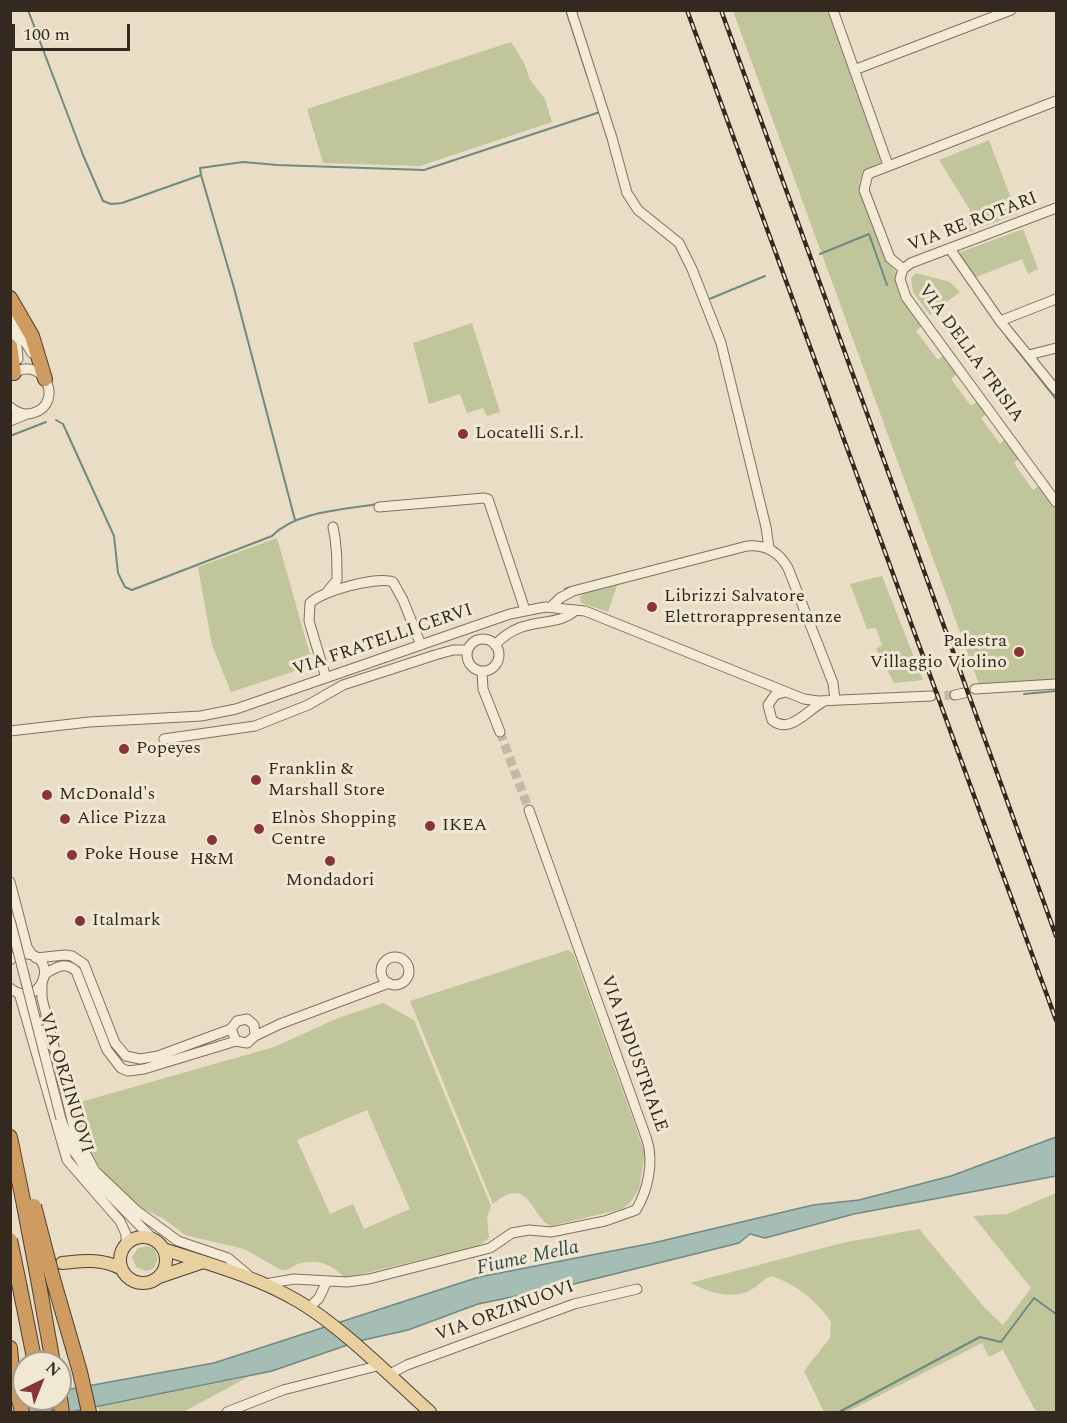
<!DOCTYPE html>
<html>
<head>
<meta charset="utf-8">
<style>
  body { margin:0 }
  #map { position:relative; width:1067px; height:1423px; overflow:hidden; background:#e9ddc5; font-family:Spectral,serif }
  canvas { display:block }
  .frame { position:absolute; inset:0; border:12px solid #33291f; pointer-events:none }
  .north { position:absolute; left:12px; top:1351px; width:60px; height:60px; box-sizing:border-box; background:#f1e8d4; border:2px solid #a59c8c; border-radius:50%; rotate:43deg; font-size:16px; font-weight:700; line-height:24px; text-align:center; color:#33291f }
  .north::after { content:''; display:block; margin:auto; width:21px; height:27px; background:#8a3437; clip-path:polygon(50% 0,100% 100%,50% 72%,0 100%) }
  .scale { position:absolute; left:12px; top:24px; width:118px; height:27px; box-sizing:border-box; border:3px solid #33291f; border-top:0; padding-left:8px; font-size:18px; line-height:21px; white-space:nowrap; color:#33291f; -webkit-text-stroke:4px #f1e8d4; paint-order:stroke }
</style>
</head>
<body>
<div id="map">
<canvas width="1067" height="1423"></canvas>
<div class="frame"></div>
<div class="north">N</div>
<div class="scale">100 m</div>
</div>
<script>
const ctx = document.querySelector('canvas').getContext('2d');
ctx.lineJoin = 'round';
function fillPath(path, color) { ctx.fillStyle = color; ctx.fill(path, 'evenodd'); }
function strokePath(path, color, width, dash) { ctx.strokeStyle = color; ctx.lineWidth = width; ctx.lineCap = dash ? 'butt' : 'round'; ctx.setLineDash(dash || []); ctx.stroke(path); }
function write(font, color, halo, rows, align = 'center') {
  ctx.font = font + ' Spectral,serif'; ctx.lineWidth = 6; ctx.setLineDash([]); ctx.textBaseline = 'middle'; ctx.strokeStyle = halo; ctx.fillStyle = color; for (const [text, x, y, turn = 0] of rows) {
    ctx.save(); ctx.translate(x, y); ctx.rotate((+turn || 0) * Math.PI / 180); ctx.textAlign = isNaN(turn) ? turn : align; if (halo) ctx.strokeText(text, 0, 0); ctx.fillText(text, 0, 0); ctx.restore();
  }
}
fillPath(new Path2D(`
  M733,11H828L883,161L863,173L859,183L861,194L888,263L897,273V287L922,325L916,331L938,360L944,355L958,373L951,379L971,406L978,401L987,414L981,418L1000,444L1006,439L1020,458L1014,463L1033,490L1039,486L1056,507V682L980,687Z
  M511,42L524,63L530,80L545,99L552,122L420,166L323,163L307,109Z
  M989,140L1017,214L969,232L970,210L939,160Z
  M1023,229L1038,269L1028,274L1022,259L974,278L958,253Z
  M916,273L950,282L960,292L930,315L913,292L911,278Z
  M472,323L500,412L487,416L483,408L467,413L460,394L429,404L413,343Z
  M277,538L313,665L231,692L212,645L198,567Z
  M882,576L923,680L894,683L876,649L882,645L876,628L867,629L850,584Z
  M618,583L608,612L581,603L580,597L585,593Z
  M568,950L573,953L645,1153L639,1189L630,1203L622,1209L551,1226C532,1220 530,1172 493,1204L410,1001Z
  M383,1003L414,1020L491,1206L487,1217L489,1238L478,1246L345,1278C331,1264 318,1258 298,1264C291,1267 289,1271 281,1270L244,1249L185,1235L164,1219L138,1206L104,1173L83,1143L77,1103L274,1047L338,1018ZM367,1110L410,1209L364,1229L353,1204L330,1214L297,1140Z
  M1056,1193V1412H1036L1003,1350L989,1357L982,1343L847,1412H824L804,1371L830,1338L831,1322C816,1300 796,1284 771,1276C762,1280 755,1289 747,1292C727,1299 707,1291 690,1283L842,1243L919,1229L984,1307L1003,1325L1031,1288L973,1216L1007,1214Z
  M148,1246L154,1249L158,1259L153,1269L146,1271L136,1267L132,1257L138,1248Z
  M248,1377L183,1412H99V1407Z`), '#c1c59b');
const water = new Path2D(`
  M1056,1137V1176L854,1214L765,1238L750,1234L739,1243L570,1285L478,1304L408,1330L359,1341L272,1371L70,1412H11L10,1397L24,1396V1399H60V1391L214,1363L479,1277L653,1243L813,1205L859,1200L951,1176Z`);
fillPath(water, '#a6bdb6');
strokePath(water, '#6e8a82', 1.5);
strokePath(new Path2D(`
  M28,10L83,155L103,201L111,204L122,203L201,175L234,288L295,520
  M566,10L588,78
  M201,175L200,168L243,162L277,165L424,170L600,112
  M820,254L869,234L887,285
  M707,300L765,276
  M1006,336L1056,399
  M56,420L63,424L114,536L118,573L125,587L132,590L272,536C296,511 344,510 377,504
  M10,436L46,422
  M565,589L571,587
  M1024,694L1056,691
  M839,1412L980,1337L1001,1342L1034,1298L1056,1314`), '#6e8a82', 2);
strokePath(new Path2D(`
  M931,696L955,695
  M500,732L529,810`), '#c5b9a4', 9, [9, 4.5]);
const minor = new Path2D(`
  M571,10L612,138L627,193L638,210L679,243L692,269L721,343L766,527L769,548
  M833,10L888,165
  M854,70L1011,10
  M950,249L1000,321L1056,390
  M903,269L890,258L864,190L868,174L1056,101
  M903,269L900,279L906,297L1056,502
  M903,269L911,263L1056,208
  M10,318L32,353
  M1000,321L1056,299
  M12,326L16,335L18,359
  M1029,355L1056,348
  M10,376C41,350 67,403 33,413C24,416 17,413 10,407
  M10,421L27,414
  M379,507L484,498L488,499L525,610
  M327,592L337,580C337,561 337,545 333,527
  M552,606L560,598L573,591L747,546C766,544 779,552 788,568L833,683L835,700
  M467 655a16 16 0 1 1 32 0a16 16 0 1 1-32 0Z
  M495,645C525,613 554,630 576,610
  M482,671L483,689L500,732
  M326,678L309,621L310,603C321,591 378,576 393,582L403,600L421,645
  M975,689L1056,684
  M785,692L775,695L768,705L772,720C790,735 807,710 823,702
  M955,695L964,693
  M10,731L89,722L201,716L236,709L510,614L545,607L585,611L804,699L818,701L931,696
  M164,739L255,726L308,705L343,685L435,655L453,650H468
  M10,882L27,947L32,955
  M381 971a14 14 0 1 1 28 0a14 14 0 1 1-28 0Z
  M36,958L65,955L72,956L84,964L115,1043L126,1056L140,1059L158,1056L231,1029
  M10,960C16,955 21,953 28,954C61,959 39,1012 10,988
  M45,974C56,967 65,961 76,971L107,1050L121,1068L128,1071L144,1069L236,1041
  M42,984V998L83,1165
  M19,993L67,1160L120,1221L126,1234V1244
  M255,1036L254,1025L247,1019L237,1021L231,1029L236,1041L247,1043L255,1036L280,1024L389,983
  M61,1119L73,1150L91,1176L153,1239
  M76,1136L95,1171L137,1211L178,1241L228,1258L248,1275
  M265,1284L294,1279L347,1282L369,1279L490,1248L512,1233L529,1230L551,1232L605,1221L636,1210C648,1190 654,1162 647,1140L529,810
  M309,1308L319,1298L327,1281
  M388,1375L407,1365L574,1304L637,1289
  M227,1412L283,1390L377,1366`);
const major = new Path2D(`
  M120 1260a23 23 0 1 1 46 0a23 23 0 1 1-46 0Z
  M163,1249C208,1264 255,1276 296,1300C340,1325 392,1378 430,1412
  M62,1263C84,1261 102,1258 122,1269
  M159,1277L203,1262`);
const highway = new Path2D(`
  M10,298L32,336L45,379
  M10,346L14,373
  M10,1137L24,1205
  M38,1279L53,1363
  M53,1279L80,1372L89,1412
  M20,1288L35,1363
  M10,1348L12,1370L22,1412
  M42,1399L45,1412
  M60,1399L62,1412`);
strokePath(minor, '#82705d', 11);
strokePath(major, '#503f31', 14);
strokePath(highway, '#503f31', 16);
strokePath(minor, '#f4ebd7', 9);
strokePath(major, '#e8d0a1', 12);
strokePath(highway, '#ce9b60', 14);
const rail = new Path2D(`
  M687,10L1056,1020
  M721,10L1056,936`);
strokePath(rail, '#33291f', 4.5);
strokePath(rail, '#f1e8d4', 2, [7]);
const minorBridge = new Path2D(`
  M10,920L61,1119`);
const highwayBridge = new Path2D(`
  M24,1205L38,1279
  M34,1206L53,1279
  M10,1240L20,1288`);
strokePath(minorBridge, '#82705d', 11, []);
strokePath(highwayBridge, '#503f31', 16, []);
strokePath(minorBridge, '#f4ebd7', 9);
strokePath(highwayBridge, '#ce9b60', 14);
for (const [x, y, r, color] of [
  [463,434,6,"#8a3437"],
  [652,607,6,"#8a3437"],
  [1019,652,6,"#8a3437"],
  [124,749,6,"#8a3437"],
  [256,780,6,"#8a3437"],
  [47,795,6,"#8a3437"],
  [65,819,6,"#8a3437"],
  [430,826,6,"#8a3437"],
  [259,829,6,"#8a3437"],
  [212,840,6,"#8a3437"],
  [72,855,6,"#8a3437"],
  [330,861,6,"#8a3437"],
  [80,921,6,"#8a3437"]
]) { const dot = new Path2D(); dot.arc(x, y, r, 0, 2 * Math.PI); ctx.fillStyle = color; ctx.fill(dot); strokePath(dot, '#f1e8d4', 2); }
write('18px', '#33291f', '#f1e8d4', [
  ["VIA RE ROTARI",973,223,-21],
  ["VIA DELLA TRISIA",970,354,54],
  ["VIA FRATELLI CERVI",383,641,-19],
  ["VIA INDUSTRIALE",633,1054,70],
  ["VIA ORZINUOVI",65,1083,73],
  ["VIA ORZINUOVI",505,1312,-20]
]);
write('18px', '#33291f', '#f1e8d4', [
  ["Locatelli S.r.l.",475,434],
  ["Librizzi Salvatore",664,597],
  ["Elettrorappresentanze",664,618],
  ["Palestra",1007,642,"right"],
  ["Villaggio Violino",1007,663,"right"],
  ["Popeyes",136,749],
  ["Franklin &",268,770],
  ["Marshall Store",268,791],
  ["McDonald's",59,795],
  ["Alice Pizza",77,819],
  ["Elnòs Shopping",271,819],
  ["Centre",271,840],
  ["IKEA",442,826],
  ["Poke House",84,855],
  ["H&M",212,860,"center"],
  ["Mondadori",330,881,"center"],
  ["Italmark",92,921]
], 'left');
write('italic 20px', '#30514f', '#f1e8d4', [
  ["Fiume Mella",528,1259,-12]
]);
</script>
</body>
</html>
